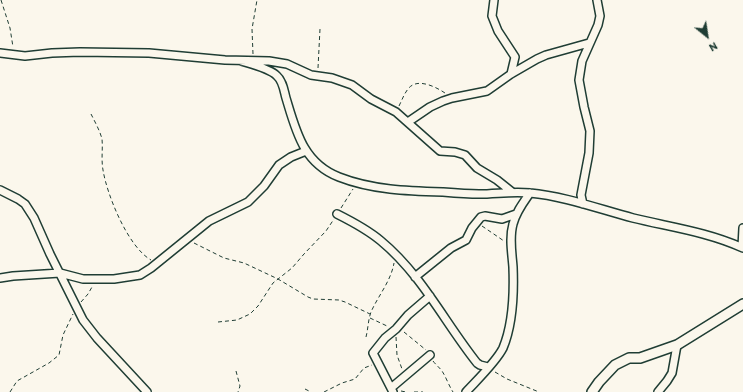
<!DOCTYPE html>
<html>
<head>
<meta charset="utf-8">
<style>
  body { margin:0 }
  #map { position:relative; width:743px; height:392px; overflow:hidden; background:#fbf7ec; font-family:Itim,sans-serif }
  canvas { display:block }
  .north { position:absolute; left:687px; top:16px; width:40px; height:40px; -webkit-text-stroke:3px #fbf7ec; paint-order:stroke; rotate:150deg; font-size:11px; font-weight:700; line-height:16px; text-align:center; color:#1f3d34 }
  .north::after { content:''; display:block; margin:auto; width:14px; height:18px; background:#1f3d34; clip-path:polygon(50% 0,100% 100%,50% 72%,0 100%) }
</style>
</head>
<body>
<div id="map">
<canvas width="743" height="392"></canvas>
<div class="north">N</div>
</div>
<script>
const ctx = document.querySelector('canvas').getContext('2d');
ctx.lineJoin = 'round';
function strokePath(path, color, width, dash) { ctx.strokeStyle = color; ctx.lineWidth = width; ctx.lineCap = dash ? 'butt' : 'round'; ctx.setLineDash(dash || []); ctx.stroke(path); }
const street = new Path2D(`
  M494,0L492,16L498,31L515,57L511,74
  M0,53L25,56L52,53L80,52L149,53L225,60L269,61L287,64L311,75L332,78L352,85L371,99L396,112L440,151L455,152L465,155L477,168L497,180L512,192
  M241,61C251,64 271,69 277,76C283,81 284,91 286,98C296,131 303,163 339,177C372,190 408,191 443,192C455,193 467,194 479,194C496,194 513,191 530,193C564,196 599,209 633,218C670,227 708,232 743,248
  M408,122L430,107L443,101L452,98L487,91L511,74L537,59L546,55L589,43
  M0,190L18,199L25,204L34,218L50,254L83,320L97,338L147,392
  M583,204L581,195L589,153L590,131L584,107L579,80L582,61L598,25L600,16L597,0
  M337,214C353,222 368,230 381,241C422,275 445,323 477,363L480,365L488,367
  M742,247L743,228
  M415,277L451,248L466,240L472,228L481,217L485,216L502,219L516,214
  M0,278L13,276L60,273L83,279H114L140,275L151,268L209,221L248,202L264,186L279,165L291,157L306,151
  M391,388L430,355
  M393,392L373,353L385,338L396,329L408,315L430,296
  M466,392C477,380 496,362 503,348C513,324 514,292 513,267C512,253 509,238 513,224C516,212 523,203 530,193
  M658,392L667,381L672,373L677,345`);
const secondary = new Path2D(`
  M592,392L599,382L615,365L629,358H640L677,345L743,304`);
strokePath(street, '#1f3d34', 10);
strokePath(secondary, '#1f3d34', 12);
strokePath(new Path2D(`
  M1,0L10,28L13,47
  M253,54L252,29L257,0
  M318,68L320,29
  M399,106C402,100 404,94 408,89C417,77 436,87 445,93
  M91,114C95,122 100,131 102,139C103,149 101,159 103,170C107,195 128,247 151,260
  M341,208L353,189
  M482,226L504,241
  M194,243L224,258L244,263L278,279L308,297L313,299L339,300L345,302L370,314
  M81,302L88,294L92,287
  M370,318L387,326
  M218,322L237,320L250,314L258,306L273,283L292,268L304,254L326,231L334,219
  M404,332L426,350
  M366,337C368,330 368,320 371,312C378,296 391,281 394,263
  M396,337L397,355L402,369
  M433,361C436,365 439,367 442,371C446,377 449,386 453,392
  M236,371L240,386L238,392
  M495,372L507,379L539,392
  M305,389L311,392
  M401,391L406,392
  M10,392L17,381L49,363L59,355L63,335L73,314
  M324,392L342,383L355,379L364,368L372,365
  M414,392H423`), '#1f3d34', 1, [4, 3]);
strokePath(street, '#fbf7ec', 7);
strokePath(secondary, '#fbf7ec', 9);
</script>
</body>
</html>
